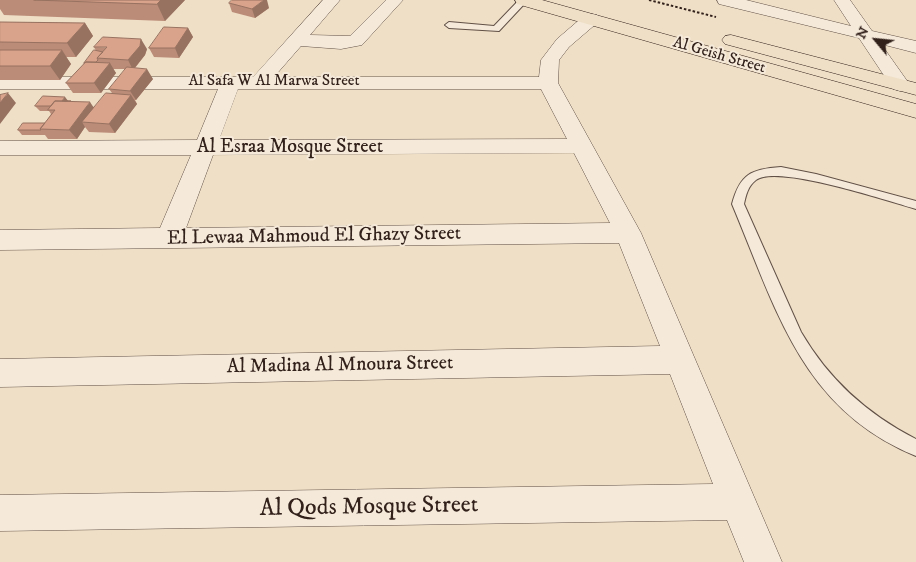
<!DOCTYPE html>
<html>
<head>
<meta charset="utf-8">
<style>
  body { margin:0 }
  #map { position:relative; width:916px; height:562px; overflow:hidden; background:#efdfc6; font-family:"IM FELL DW Pica",serif }
  canvas { display:block }
  .north { position:absolute; left:851px; top:15px; width:50px; height:50px; -webkit-text-stroke:4px #f5eada; paint-order:stroke; rotate:298deg; font-size:14px; font-weight:700; line-height:20px; text-align:center; color:#32211b }
  .north::after { content:''; display:block; margin:auto; width:18px; height:22px; background:#32211b; clip-path:polygon(50% 0,100% 100%,50% 72%,0 100%) }
</style>
</head>
<body>
<div id="map">
<canvas width="916" height="562"></canvas>
<div class="north">N</div>
</div>
<script>
const ctx = document.querySelector('canvas').getContext('2d');
ctx.lineJoin = 'round';
function strokePath(path, color, width, dash) { ctx.strokeStyle = color; ctx.lineWidth = width; ctx.lineCap = dash ? 'butt' : 'round'; ctx.setLineDash(dash || []); ctx.stroke(path); }
function fillPath(path, color) { ctx.fillStyle = color; ctx.fill(path, 'evenodd'); }
function write(font, color, halo, rows, align = 'center') {
  ctx.font = font + ' "IM FELL DW Pica",serif'; ctx.lineWidth = 4; ctx.setLineDash([]); ctx.textBaseline = 'middle'; ctx.strokeStyle = halo; ctx.fillStyle = color; for (const [text, x, y, turn = 0] of rows) {
    ctx.save(); ctx.translate(x, y); ctx.rotate((+turn || 0) * Math.PI / 180); ctx.textAlign = isNaN(turn) ? turn : align; if (halo) ctx.strokeText(text, 0, 0); ctx.fillText(text, 0, 0); ctx.restore();
  }
}
const service = new Path2D(`
  M519,0H528L499,31L449,28L445,25L449,22L494,26Z
  M781,167L816,174L916,201V209C888,201 777,164 756,180C748,186 746,195 744,204L801,332C829,380 867,414 916,439V456C801,409 776,308 732,204C740,174 751,169 781,167Z`);
const minor = new Path2D(`
  M323,0H340L310,35L350,36L386,0H403L362,45L341,49L301,46L274,77H539L541,60L557,39L585,15L591,14L597,15L600,19L597,23L569,47L559,60L558,83L641,233L782,562H744L727,520L0,531V495L713,484L670,374L0,387V359L660,346L619,243L0,250V230L160,228L191,155H0V141L197,140L218,89H0V77H253ZM238,89H541L567,139L219,140ZM574,153L610,223L186,228L213,155Z`);
const tertiary = new Path2D(`
  M717,0H746L851,26L834,0H850L872,31L916,41V53L881,44L910,85L907,89L900,91L893,89L859,38L719,4Z`);
const primary = new Path2D(`
  M515,0H542L916,104V118L517,4Z
  M731,35L916,83V95L725,44L722,40L725,36Z`);
strokePath(service, '#615046', 2);
strokePath(minor, '#615046', 1);
strokePath(tertiary, '#615046', 1);
strokePath(primary, '#32211b', 1);
strokePath(new Path2D(`
  M649,0L716,17`), '#32211b', 2, [2.5, 2]);
fillPath(service, '#f5eada');
fillPath(minor, '#f5eada');
fillPath(tertiary, '#f5eada');
fillPath(primary, '#efdfc6');
fillPath(new Path2D(`
  M0,0H185L165,21L4,15L0,9Z
  M229,3L269,8L255,18L232,12Z
  M0,22L85,23L93,36L76,57H66L71,64L60,80H0Z
  M188,28L193,37L179,58L154,57L149,48Z
  M94,47L147,49L145,55L135,68L153,79L136,100H135L137,104L115,133L89,132L85,127L77,139H48L45,135H22L18,130L45,123L51,114L49,111H40L35,106L69,101L94,107L112,93L109,89L126,69H113L116,73L101,93H73L66,83L84,64V63L96,51Z`), '#bb8c78');
fillPath(new Path2D(`
  M161,0H185L165,21L157,4Z
  M264,0H267L269,8L255,18L252,9Z
  M85,23L93,36L76,57L67,43Z
  M188,28L193,37L179,58L175,48Z
  M141,39L147,49L145,55L133,70L128,60Z
  M62,50L71,64L60,80L50,66Z
  M110,63L116,73L101,93L94,83Z
  M147,69L153,79L136,100L130,91Z
  M8,93L16,103L0,124V98L6,96Z
  M131,95L137,104L115,133L109,124Z
  M65,97L69,102L62,101Z
  M90,102L96,111L82,122L85,127L77,139L69,130Z`), '#987261');
const building = new Path2D(`
  M34,0H161L157,4Z
  M232,0H264L252,9L229,3Z
  M0,22L85,23L67,43L0,42Z
  M164,27L188,28L175,48H149Z
  M103,37L141,39L140,46L128,60L97,58L107,47H94Z
  M0,50H62L50,66H0Z
  M94,50L103,52L97,58L98,60L96,62H86L84,63Z
  M86,62L110,63L94,83H66Z
  M127,67L147,69L130,91L109,89Z
  M8,93L0,103V95Z
  M106,93L131,95L109,124L82,122Z
  M43,96L65,97L62,101H71H55L51,106H35Z
  M55,101L90,102L69,130L40,129L55,110H48Z
  M23,123H45L40,129L41,130H18Z`);
fillPath(building, '#d9a38b');
strokePath(building, '#987261', 1);
write('16px', '#32211b', '#f5eada', [
  ["Al Geish Street",719,56,16],
  ["Al Safa W Al Marwa Street",274,82]
]);
write('20px', '#32211b', '#f5eada', [
  ["Al Esraa Mosque Street",290,148],
  ["El Lewaa Mahmoud El Ghazy Street",314,237,-1],
  ["Al Madina Al Mnoura Street",340,366,-1]
]);
write('24px', '#32211b', '#f5eada', [
  ["Al Qods Mosque Street",369,508,-1]
]);
</script>
</body>
</html>
